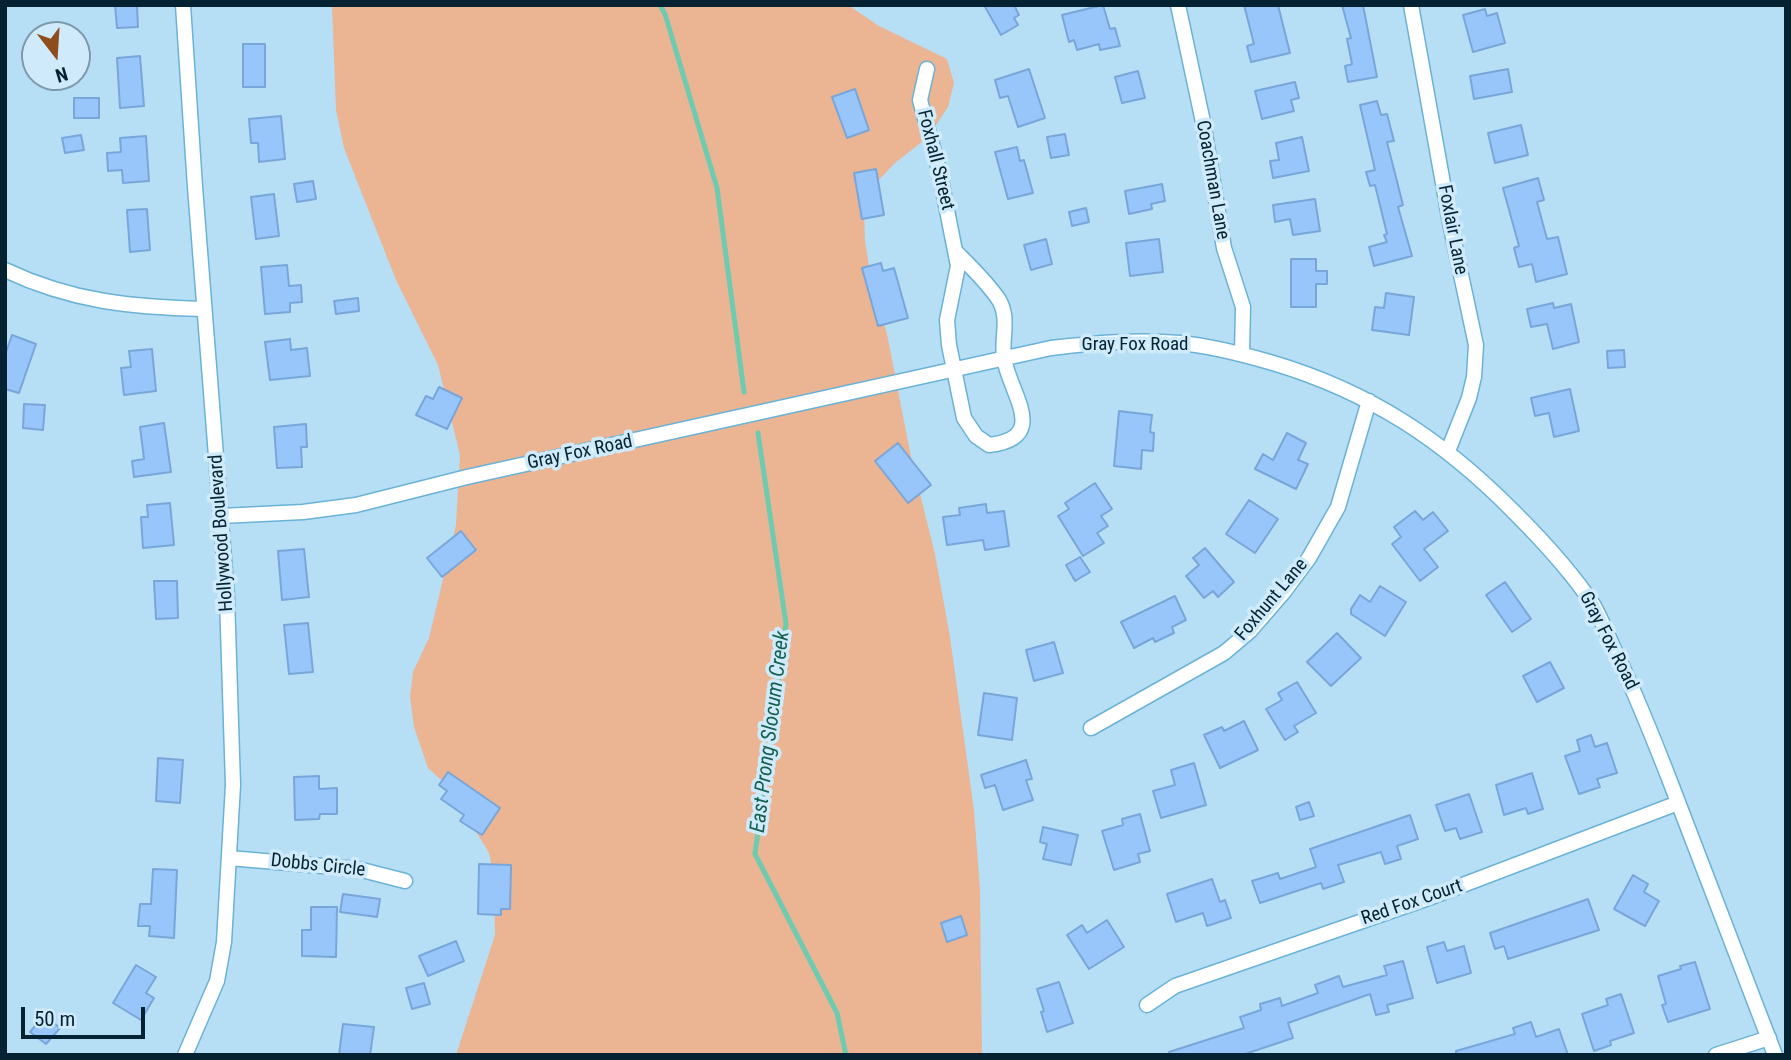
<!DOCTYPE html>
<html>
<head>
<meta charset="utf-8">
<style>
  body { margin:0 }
  #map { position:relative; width:1791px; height:1060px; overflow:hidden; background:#b6dff6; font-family:"Roboto Condensed",sans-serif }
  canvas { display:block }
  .frame { position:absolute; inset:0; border:7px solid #042231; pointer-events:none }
  .north { position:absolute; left:21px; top:21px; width:70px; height:70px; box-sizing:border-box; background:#cfeafa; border:2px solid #7e9aaa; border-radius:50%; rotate:163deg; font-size:19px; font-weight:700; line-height:28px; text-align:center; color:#042231 }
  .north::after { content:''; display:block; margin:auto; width:24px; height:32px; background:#8f4c1c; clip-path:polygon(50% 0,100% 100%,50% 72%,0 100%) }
  .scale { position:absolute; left:21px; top:1007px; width:124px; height:32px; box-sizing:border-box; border:4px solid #042231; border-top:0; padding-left:9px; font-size:21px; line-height:24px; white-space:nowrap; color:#042231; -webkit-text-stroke:5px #cfeafa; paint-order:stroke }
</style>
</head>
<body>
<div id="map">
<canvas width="1791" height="1060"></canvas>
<div class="frame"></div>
<div class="north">N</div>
<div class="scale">50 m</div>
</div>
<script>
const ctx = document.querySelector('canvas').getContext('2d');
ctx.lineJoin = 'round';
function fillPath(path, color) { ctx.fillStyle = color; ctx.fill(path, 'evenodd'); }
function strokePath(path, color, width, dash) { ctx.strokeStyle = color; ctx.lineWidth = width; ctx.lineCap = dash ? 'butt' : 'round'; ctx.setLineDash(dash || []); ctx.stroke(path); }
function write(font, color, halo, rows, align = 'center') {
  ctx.font = font + ' "Roboto Condensed",sans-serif'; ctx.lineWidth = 7; ctx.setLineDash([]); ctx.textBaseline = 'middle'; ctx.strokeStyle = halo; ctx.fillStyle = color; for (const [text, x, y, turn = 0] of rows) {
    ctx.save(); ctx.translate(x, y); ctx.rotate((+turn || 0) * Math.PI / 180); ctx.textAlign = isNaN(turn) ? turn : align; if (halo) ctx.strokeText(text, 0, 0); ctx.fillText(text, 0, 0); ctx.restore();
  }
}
fillPath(new Path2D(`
  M332,5H848L879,26L947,59L954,83L948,107L928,137L895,163L874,185L864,212L865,240L871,280L887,334L912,462L935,554L950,637L974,810L980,889L982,1055H456L495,935L494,878L489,853L448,786L428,768L414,727L410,697L413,672L429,638L456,525L460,455L438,365L396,280L344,148L336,110Z`), '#ebb493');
strokePath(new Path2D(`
  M660,5L665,14L717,188L744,392
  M758,433L786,624L755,854L837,1013L846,1055`), '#6fcbb0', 5);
const building = new Path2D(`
  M115,5H137L138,27L117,28Z
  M984,5H1014L1019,15L1014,18L1018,25L1001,35Z
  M1103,5L1110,29L1115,28L1120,46L1100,50L1099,44L1077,50L1074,40L1069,42L1062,15Z
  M1244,5H1278L1290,53L1251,62L1247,46L1254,44Z
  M1342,5H1363L1377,77L1348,82L1345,66L1352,64L1347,39L1351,38Z
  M1485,9L1487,16L1497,13L1505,43L1473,52L1463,15Z
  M243,44H265V87H243Z
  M140,56L144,106L120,108L117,58Z
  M1029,69L1045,118L1018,127L1008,96L1000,98L995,80Z
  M1508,69L1512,92L1474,99L1470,76Z
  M1138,71L1145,98L1122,103L1115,77Z
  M1295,82L1299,98L1291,100L1294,111L1262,119L1255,91Z
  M855,89L869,130L847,138L832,97Z
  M74,98H99V118H74Z
  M1377,101L1381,115L1387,114L1394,141L1387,142L1403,205L1398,207L1412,256L1374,266L1369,247L1387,242L1384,235L1387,234L1375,185L1370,186L1366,172L1375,170L1360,105Z
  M281,116L285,159L259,162L258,143H251L249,119Z
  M1521,125L1528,155L1495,163L1488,133Z
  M1065,134L1069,155L1051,158L1047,137Z
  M81,135L84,150L65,153L62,138Z
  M146,136L149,181L123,183L122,170L108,171L107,153L121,152L120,138Z
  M1302,137L1309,171L1273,178L1270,161L1279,160L1276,143Z
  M1017,147L1020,161L1024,160L1033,193L1008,199L995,152Z
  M876,169L884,215L862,219L854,173Z
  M1538,178L1544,200L1537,202L1547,239L1558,237L1567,274L1536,282L1532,264L1519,267L1514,248L1519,246L1503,188Z
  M313,181L316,199L297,202L294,184Z
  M1162,184L1165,201L1151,204L1152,209L1129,214L1125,191Z
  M274,194L279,236L256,239L251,197Z
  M1315,199L1320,231L1293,235L1290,219L1275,222L1273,205Z
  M1086,208L1089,222L1072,226L1069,212Z
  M147,209L150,250L130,252L127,210Z
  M1046,239L1052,264L1031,270L1024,245Z
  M1159,239L1163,272L1130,276L1126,243Z
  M1291,259H1316V271H1327V284H1316V307H1291Z
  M881,263L883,271L894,268L908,318L878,326L862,268Z
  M287,265L289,286L301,285L302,302L290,303V312L265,314L261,267Z
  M1386,293L1414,297L1409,335L1372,330L1375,307L1384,308Z
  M358,298L359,311L336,314L334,301Z
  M1553,303L1554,308L1571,304L1579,342L1553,349L1547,324L1531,327L1527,309Z
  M12,335L36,344L19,393L5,389V355Z
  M290,339L291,350L307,348L310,376L270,380L265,342Z
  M152,349L156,391L124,395L121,368L131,367L129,351Z
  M1624,350L1625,367L1608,368L1607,351Z
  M439,387L462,398L447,429L416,415L426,396L433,399Z
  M1570,389L1579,431L1554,437L1549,413L1535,416L1531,398Z
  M24,404L45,405L43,430L23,428Z
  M1119,411L1152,415L1150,432L1154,433L1153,451L1142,450L1141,469L1114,466Z
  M164,423L171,472L134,477L132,461L144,459L140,427Z
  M306,424L307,447H301L302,467L277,468L274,427Z
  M1287,433L1306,443L1298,460L1308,464L1296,489L1255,469L1263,454L1273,460Z
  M898,443L931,485L908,503L875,461Z
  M1095,483L1112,509L1101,516L1108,526L1097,533L1104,543L1083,556L1058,516L1069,509L1065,503Z
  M1249,500L1278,519L1255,553L1226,534Z
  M170,503L174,545L143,548L141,517H148L147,505Z
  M986,504L987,513L1004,511L1009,546L985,550L983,540L947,545L943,517L960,515L959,508Z
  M1415,511L1423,520L1433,512L1448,531L1424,549L1438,567L1420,581L1392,544L1401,537L1394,527Z
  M461,531L476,550L442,577L427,558Z
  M1205,548L1234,582L1218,597L1213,591L1204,598L1186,576L1199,565L1193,558Z
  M304,549L309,597L282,600L278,551Z
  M1080,557L1090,572L1075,581L1066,565Z
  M154,581H177L178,618L156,619Z
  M1505,582L1531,619L1512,632L1486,595Z
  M1380,586L1406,602L1385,636L1351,614V609L1360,595L1370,602Z
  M1175,596L1186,620L1172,627L1174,633L1155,642L1153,638L1134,648L1121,622Z
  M308,623L313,672L289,674L284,625Z
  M1337,633L1361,658L1331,686L1307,662Z
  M1054,642L1063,673L1034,681L1026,650Z
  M1550,662L1564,688L1537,702L1523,676Z
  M1297,682L1316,713L1294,726L1298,732L1285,740L1266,709L1282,700L1278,693Z
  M984,693L1017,698L1012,740L978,735Z
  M1244,721L1258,750L1220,768L1204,735L1222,727L1224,731Z
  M1591,735L1595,747L1607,743L1617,773L1597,779L1600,787L1579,794L1565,756L1580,751L1577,740Z
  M158,758L183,760L180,803L156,801Z
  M1026,760L1032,779L1026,780L1033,800L1003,810L995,785L985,788L981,775Z
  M1194,763L1206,805L1161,818L1153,791L1175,785L1171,770Z
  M448,772L500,808L482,835L460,821L464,815L441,799L447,791L439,785Z
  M1532,773L1543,809L1528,814L1526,808L1504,815L1496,785Z
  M319,776V789L337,788V814H320L319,819L295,820L294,777Z
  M1469,794L1482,832L1460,839L1456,828L1445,831L1436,805Z
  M1309,802L1314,816L1300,820L1296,807Z
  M1140,814L1150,851L1138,854L1140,862L1114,870L1102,831L1123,825L1122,819Z
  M1410,815L1418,839L1397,846L1401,859L1385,864L1381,852L1338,865L1344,882L1323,889L1321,883L1260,903L1252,881L1278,873L1280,879L1316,867L1310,849Z
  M1043,827L1078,835L1071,865L1043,859L1047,844L1040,842Z
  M479,864L511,865L510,909H501V915L478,914Z
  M153,869L177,870L174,938L149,936L150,926H138L140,904H151Z
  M1633,875L1648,884L1644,892L1659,901L1645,926L1614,909Z
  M1212,879L1220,902L1225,900L1231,918L1207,926L1203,913L1176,922L1167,894Z
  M343,894L380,899L377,917L340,912Z
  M1588,899L1599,930L1508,959L1504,946L1495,949L1490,933Z
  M311,907H337L336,957L302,956V930H311Z
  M961,916L967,935L947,942L941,923Z
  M1107,920L1124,947L1089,969L1067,935L1082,925L1087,933Z
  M456,941L464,961L428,976L419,956Z
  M1444,942L1447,951L1464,946L1471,973L1437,983L1427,947Z
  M1403,961L1413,998L1387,1005L1389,1012L1376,1015L1370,994L1288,1023L1293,1038L1242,1055H1170L1169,1052L1244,1028L1240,1017L1261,1010L1260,1004L1280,998L1282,1006L1318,993L1315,985L1339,976L1343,987L1387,975L1384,966Z
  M1695,962L1710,1009L1668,1022L1662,1005L1666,1004L1658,976L1681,969L1680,966Z
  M136,965L156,977L146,993L154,998L141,1020L113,1003Z
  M1059,982L1073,1023L1047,1032L1041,1012L1044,1011L1037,989Z
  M424,983L430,1004L412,1009L406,988Z
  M1621,994L1634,1033L1610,1041L1611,1045L1594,1051L1582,1014L1608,1005L1606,999Z
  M44,1015L60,1028L46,1044L30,1032Z
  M1531,1022L1536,1037L1559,1029L1568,1055H1456V1051L1515,1034L1513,1028Z
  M343,1024L374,1027L370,1055H339Z`);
fillPath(building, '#98c6fa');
strokePath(building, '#79a6d9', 2);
const minor = new Path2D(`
  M183,5L195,187L227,597L233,785L224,942L217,981L185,1055
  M1178,5L1203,122L1224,248L1243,307L1242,354
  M1411,5L1451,228L1476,345L1474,377L1469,398L1448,451
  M927,69L920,100L939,170L958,266L947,320L949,345L964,418L976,436L989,445C1051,438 1009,393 1004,358C1001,338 1010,319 999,300C987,282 971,267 956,252
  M5,270C73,302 131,307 204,309
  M221,516L303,512L356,505L467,477L1051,348C1094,343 1137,339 1180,343C1212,346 1242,354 1273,363C1370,392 1443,440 1514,512C1543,541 1572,572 1594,606C1601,619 1607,633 1613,647C1634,689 1651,733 1668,776C1704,869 1740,962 1775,1055
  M1091,728L1224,653L1250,631L1283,593L1309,558L1338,507L1369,401
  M229,858L358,869L405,881
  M1147,1005L1175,986L1426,899L1678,803
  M1716,1055L1769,1038`);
strokePath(minor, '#6bb2d7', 17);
strokePath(minor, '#fff', 14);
write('19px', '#042231', '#cfeafa', [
  ["Foxhall Street",935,160,76],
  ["Coachman Lane",1212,180,80],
  ["Foxlair Lane",1452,230,79],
  ["Gray Fox Road",1135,345],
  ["Gray Fox Road",580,453,-12],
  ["Hollywood Boulevard",222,533,-94],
  ["Foxhunt Lane",1272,600,-50],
  ["Gray Fox Road",1608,641,63],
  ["Dobbs Circle",318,866,6],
  ["Red Fox Court",1412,903,-19]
]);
write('italic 21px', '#145f4d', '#cfeafa', [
  ["East Prong Slocum Creek",771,732,-83]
]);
</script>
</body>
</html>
